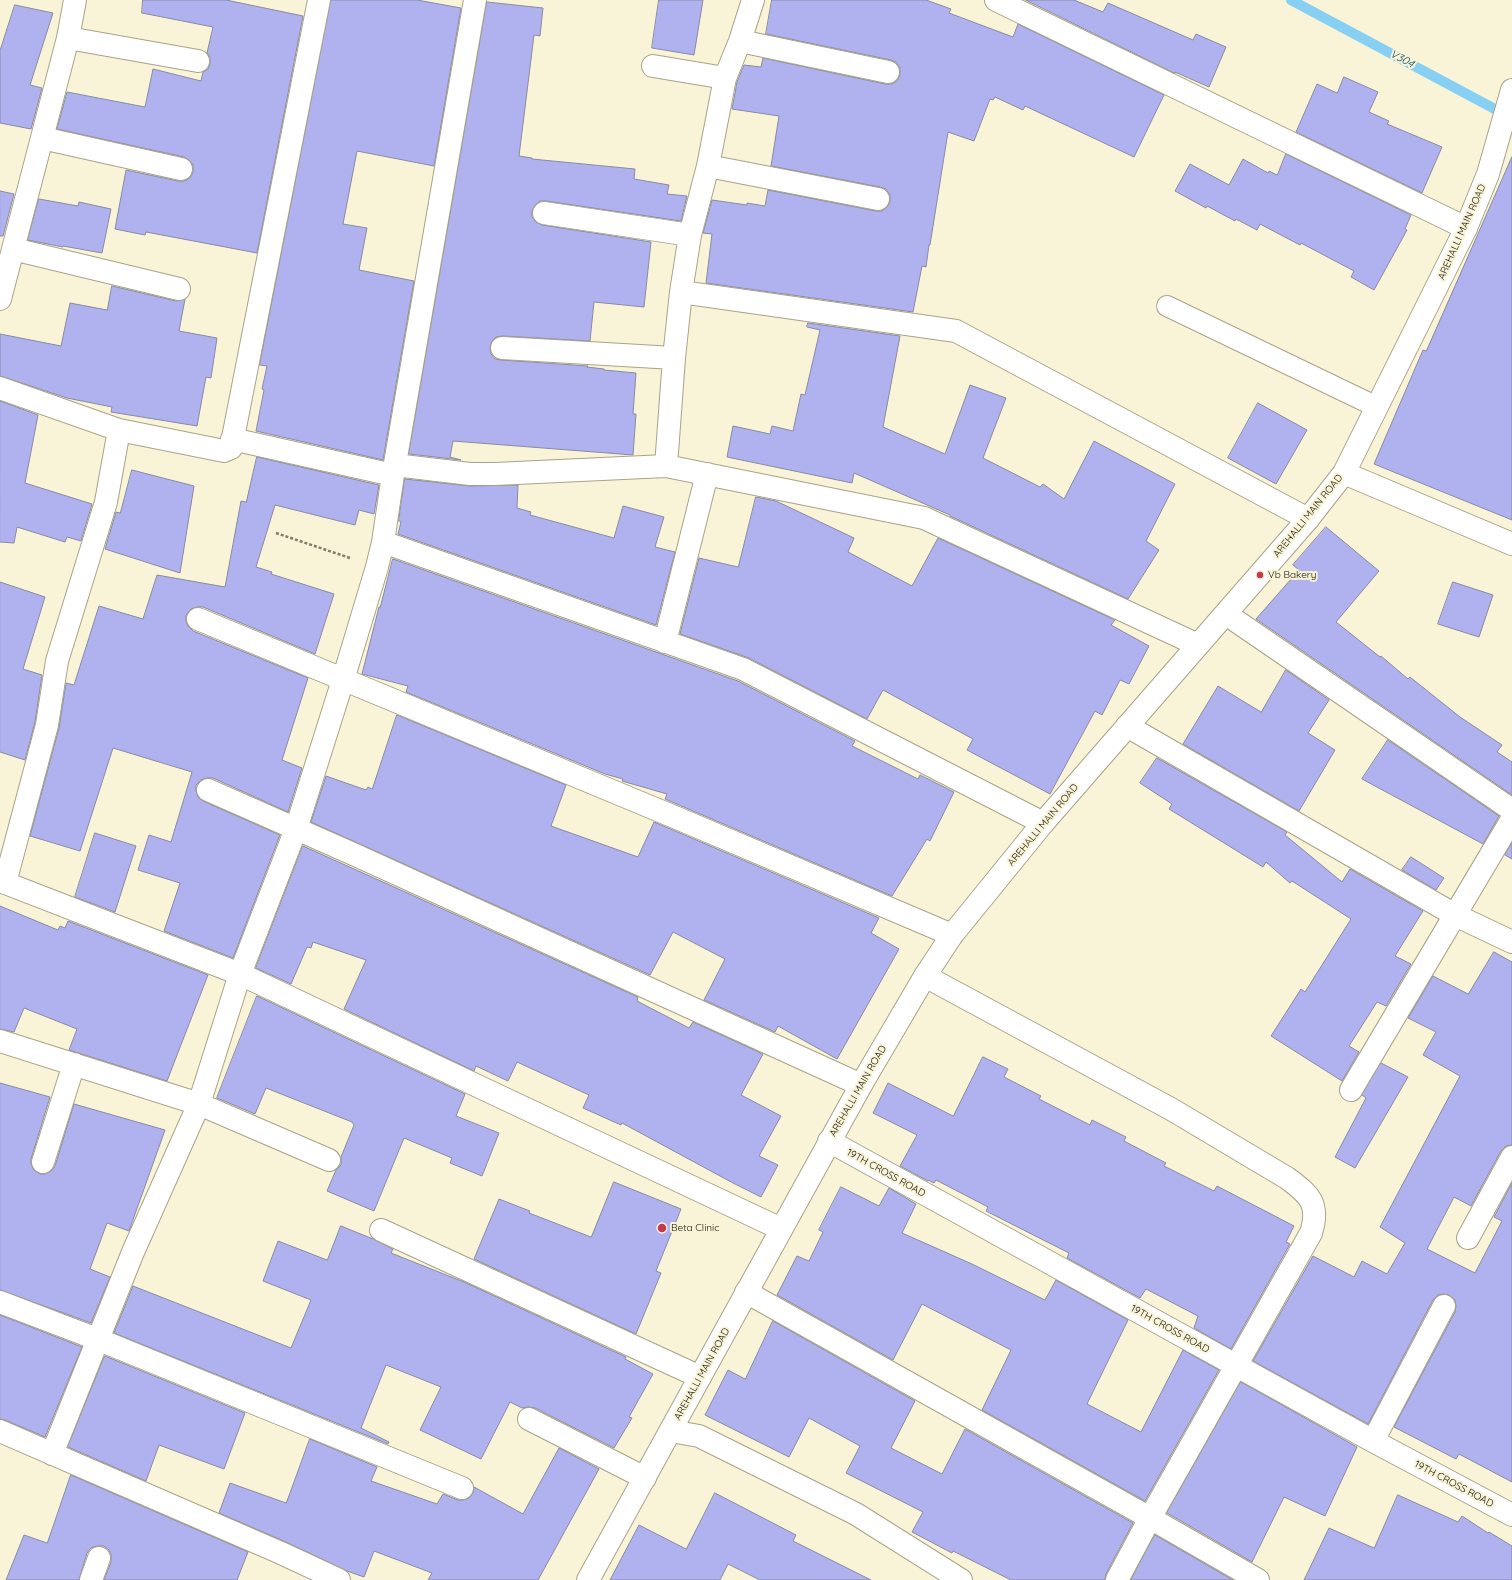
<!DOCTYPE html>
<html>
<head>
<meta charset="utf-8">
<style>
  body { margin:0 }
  canvas { display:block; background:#f9f4d7 }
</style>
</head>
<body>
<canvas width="1512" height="1580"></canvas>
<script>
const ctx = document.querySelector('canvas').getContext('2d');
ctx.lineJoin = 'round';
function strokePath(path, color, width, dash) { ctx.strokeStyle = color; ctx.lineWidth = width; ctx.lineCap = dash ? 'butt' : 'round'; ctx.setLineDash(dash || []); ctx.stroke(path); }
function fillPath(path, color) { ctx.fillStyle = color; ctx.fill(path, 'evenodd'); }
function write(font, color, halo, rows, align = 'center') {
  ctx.font = font + ' Quicksand,sans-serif'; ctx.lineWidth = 4; ctx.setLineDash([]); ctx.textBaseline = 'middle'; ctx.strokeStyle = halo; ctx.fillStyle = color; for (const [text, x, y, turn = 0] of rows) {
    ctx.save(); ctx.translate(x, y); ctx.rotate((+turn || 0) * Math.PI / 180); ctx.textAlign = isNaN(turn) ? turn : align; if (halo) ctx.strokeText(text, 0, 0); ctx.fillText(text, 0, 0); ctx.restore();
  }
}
strokePath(new Path2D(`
  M1291,0L1506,115`), '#88d0f3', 10);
const building = new Path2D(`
  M143,0H226L303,16L257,253L146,232L145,235L115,229L126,170L178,181H184L190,178L193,172V165L189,160L184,157L57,129L67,92L145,107L153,69L201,81L203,72L208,69L210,64V57L207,53L213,27L142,13Z
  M331,0H417L461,8L434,166L357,151L343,224L367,228L359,270L414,281L383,460L256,431L264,390L262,389L267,366L260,365Z
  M659,0H703L694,55L652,48Z
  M772,0H926L951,9L949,13L1013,37L1018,24L1164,95L1134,157L1025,106L1023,110L995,97L993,100L990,99L974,141L948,132L930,245H929L926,267L922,266L913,312L706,283L712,234L703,233L712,200L747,205V203L765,206L768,190L876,211H882L887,207L890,202V195L886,189L880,187L771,166L779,116L732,109L737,82L744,65L761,67L763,58L885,84H892L897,81L900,75V68L896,62L891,60L766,34Z
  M1026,0H1074L1103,12L1108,3L1193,40L1196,34L1226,47L1209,87L1175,72V73Z
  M487,2L543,8L540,36L534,35L519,156L532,158V159L635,169L634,179L669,185L667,194L687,196L681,221L546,201H540L535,205L532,211V217L536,222L542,225L651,242L644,307L594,302L590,341L503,336L496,337L492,341L490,347L491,354L495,359L501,360L588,366L587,367L604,369V370L636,373L633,414H636L633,455L453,441L450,457L461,460L409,454Z
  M15,5L53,13L30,85L42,88L31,129L0,123V51Z
  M1344,77L1378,92L1369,112L1389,121L1387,124L1442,147L1422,193L1296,132L1317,84L1337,93Z
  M1286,154L1411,215L1405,229L1407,230L1374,290L1351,277L1354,271L1301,243L1300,245L1260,224L1257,230L1236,219L1235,221L1207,206L1206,208L1175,191L1190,164L1229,185L1243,159L1268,173L1269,171L1277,175Z
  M1512,157V520L1374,464L1423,350L1426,351Z
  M0,191L14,194L3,236H0Z
  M39,199L78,206L79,202L111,209L102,253L63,246V247L28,240Z
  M112,286L176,301L185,299L179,331L217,338L211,378L206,377L197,426L111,412L112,407L67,398L0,376V334L61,346L70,303L107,310Z
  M808,323L900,336L883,427L945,454L970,385L1006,398L983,458L1040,487L1043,484L1064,499L1094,441L1175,484L1146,541L1159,550L1128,599L950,516V515L854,473L852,483L727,457L733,426L770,434L772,426L793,431L801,394L805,395L820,330L807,327Z
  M0,401L38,415L25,483L92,504L81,541L67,537L65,542L17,527L14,543L0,542Z
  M1258,403L1307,430L1276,484L1228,458Z
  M257,457L379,485L374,514L359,510L355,525L275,505L256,567L272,572L271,574L334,594L315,654L203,607H197L191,609L186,615V621L188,626L193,631L308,678L282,760L302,768L288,812L213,778H207L201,780L196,785V791L198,797L203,801L280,835L233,958L164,931L180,883L138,870L149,835L171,842L192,772L113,748L80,851L30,836L59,728L66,683L74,685L99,606L143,619L157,575L225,587L241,501L246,502Z
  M132,470L194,486L180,573L105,549L116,512L120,513Z
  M405,479L470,486L518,485L517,508L531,512L530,515L614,538L623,506L664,517L655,547L675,552L656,625L398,534L401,522L399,521Z
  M756,497L776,501L854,538L848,552L912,586L938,538L1115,620L1111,625L1149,646L1129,684L1120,680L1102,715L1095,711L1050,794L967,750L973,739L883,690L867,719L749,658L680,634L699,558L738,567Z
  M1326,527L1379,571L1336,622L1380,657L1381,656L1408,679L1410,677L1460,717L1502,745L1497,752L1512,762V795L1256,619L1299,570L1293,565Z
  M393,559L738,681L855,741L852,746L918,779L920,775L954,792L930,841L927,839L892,896L665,799L667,794L622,781L623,779L605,774L406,692L408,686L362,674L379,607H380Z
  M0,582L45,597L23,669L42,675L35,722L25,760L0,752Z
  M1453,582L1493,595L1479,637L1438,624Z
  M1286,670L1329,700L1308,733L1335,750L1299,811L1183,744L1218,686L1261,712Z
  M397,715L566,785L551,826L638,857L654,822L879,918L871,933L899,949L837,1059L778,1026L775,1032L704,1000L725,959L673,932L650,975L311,822L326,776L366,790L368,787L372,789Z
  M1388,740L1499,816L1483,844L1362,779Z
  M1157,758L1287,832L1285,835L1342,882L1350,869L1423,911L1395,956L1411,964L1386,1006L1377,1002L1349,1046L1359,1052L1342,1081L1271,1036L1301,989L1305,992L1351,919L1292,881L1290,883L1266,862L1263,867L1169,809L1172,804L1140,783Z
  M95,833L136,846L115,912L75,897Z
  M1512,843V859L1505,855Z
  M303,846L638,997L637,1001L689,1028L693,1022L763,1054L741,1095L781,1116L759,1156L778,1165L761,1197L733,1183L622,1123L621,1125L583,1108L589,1095L517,1062L508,1081L476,1066L474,1071L344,1009L366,960L313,942L311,948L307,947L291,984L256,968Z
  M1411,857L1444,878L1436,890L1402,870Z
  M0,906L58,930L60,926L65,928L68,921L208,975L167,1081L69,1050L77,1029L24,1008L14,1032L0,1029Z
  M1494,952L1512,962V1145L1506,1146L1501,1151L1471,1206L1454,1197L1427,1249L1475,1273L1502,1221L1494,1217L1512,1183V1482L1459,1454L1456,1459L1394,1427L1455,1312L1456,1306L1455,1300L1449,1295L1443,1294L1438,1295L1433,1300L1368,1424L1253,1361L1313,1256L1354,1277L1362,1261L1387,1274L1405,1243L1380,1227L1460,1076L1423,1055L1436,1032L1408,1018L1433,976L1468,994Z
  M257,996L465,1094L456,1116L499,1133L482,1176L450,1163L452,1158L404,1138L374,1211L327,1191L336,1170L341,1165V1157L354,1125L352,1122L266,1088L255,1114L217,1098Z
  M983,1057L1008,1069L1004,1077L1041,1096L1039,1099L1090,1125L1092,1120L1126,1137L1124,1141L1166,1163L1164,1166L1214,1191L1217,1186L1294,1226L1286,1242L1290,1244L1231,1349L1194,1328L1198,1316L1146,1289L1140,1298L1067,1258L1069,1253L986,1211L988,1207L936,1180L934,1183L928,1180V1181L900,1166L917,1135L873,1113L888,1083L953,1116Z
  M1381,1063L1408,1077L1355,1168L1335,1157L1366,1098L1362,1095Z
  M0,1083L50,1097L31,1159V1164L34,1170L40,1174H45L51,1171L55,1166L74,1104L165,1130L129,1231L107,1223L90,1269L110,1277L91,1323L0,1290Z
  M614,1182L681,1209L656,1271L661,1273L636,1334L474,1259L499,1199L530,1211L529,1213L591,1237Z
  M841,1187L879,1206L889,1188L916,1204L902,1233L972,1264L1045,1300L1056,1280L1128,1320L1087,1404L1141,1432L1183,1350L1219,1370L1145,1501L982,1410L1011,1350L922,1304L893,1360L777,1295L797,1256L809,1261L823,1232L819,1230Z
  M341,1226L373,1239L393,1249L391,1253L464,1282L626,1357L625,1359L653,1374L629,1417L632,1418L614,1448L535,1408L529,1407L522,1408L510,1402L481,1459L420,1430L441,1387L386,1365L361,1428L389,1442L388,1444L114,1333L133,1286L291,1348L311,1300L263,1281L278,1241L327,1260Z
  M0,1315L82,1347L45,1437L5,1420L0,1419Z
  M773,1321L915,1401L891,1448L942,1474L965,1429L1133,1523L1106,1574L1105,1580H1011L953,1551L952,1553L912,1532L923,1512L846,1473L860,1446L809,1418L789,1457L705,1415L728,1370L745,1379Z
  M105,1356L245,1413L224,1469L159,1445L146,1481L68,1447Z
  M1241,1382L1357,1447L1325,1516L1284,1497L1252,1562L1167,1513Z
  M310,1439L377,1467L371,1481L437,1504L443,1494L458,1500H463L469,1498L473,1493L474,1487L523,1514L559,1448L599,1469L538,1580H428L432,1573L374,1551L364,1577L347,1571L286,1542L219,1513L230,1483L286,1503Z
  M71,1475L248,1552L237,1580H104L111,1562V1555L109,1550L104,1546H97L91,1548L87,1553L79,1580H6L24,1535L47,1543Z
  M715,1493L796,1535L793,1541L871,1580H760L728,1564L720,1580H610L639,1525L686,1549Z
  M1398,1495L1458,1522L1462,1516L1488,1533L1489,1532L1512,1546V1580H1304L1329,1528L1374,1548Z
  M1155,1535L1233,1580H1131Z`);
fillPath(building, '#afb2ef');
strokePath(building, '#888aa3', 1);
const lane = new Path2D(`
  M1167,306L1377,407`);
const street = new Path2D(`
  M996,0L1466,228
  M68,38L198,61
  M740,41L888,72
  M653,66L725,78L708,166L690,235L681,292L674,358
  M725,78L740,41L753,0
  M42,138L181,169
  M708,166L878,199
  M544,213L690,235
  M13,249L179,289
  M681,292L956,331L1308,519
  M0,299L68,38L75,0
  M502,348L674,358L666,466
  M0,388L119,430L224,451L231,448L319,0
  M232,439L393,475
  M395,465L470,474H495L666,466L924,518L1198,645
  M383,542L743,669L1043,823
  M1226,614L1512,810
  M198,619L677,818L952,935
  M665,642L707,474
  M1127,726L1455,915L1512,942
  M208,790L351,853L861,1085
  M0,881L240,974L781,1229
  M5,883L47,725L57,661L106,502L119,430
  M925,976L1171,1109L1287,1178C1310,1195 1320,1204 1311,1233L1150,1518L1117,1580
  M0,1041L199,1104L329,1160
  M1351,1090L1512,819
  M829,1141L1373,1441L1512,1515
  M43,1162L74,1064
  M381,1230L700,1377
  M1468,1238L1512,1157
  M746,1292L1150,1518L1258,1580
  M0,1302L97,1339L462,1488
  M529,1419L645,1478
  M0,1431L281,1553L339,1580
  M671,1431L699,1436L856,1514L961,1580
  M1373,1441L1444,1306
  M52,1454L133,1252L199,1104L240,974L296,829L343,680L377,567L383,542L393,475L475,0
  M91,1580L99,1558`);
const secondary = new Path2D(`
  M1344,473L1512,544
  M588,1580L861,1085L925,976L952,935L1043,823L1308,519L1344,473L1466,228L1488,174L1512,90`);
strokePath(lane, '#a9a389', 22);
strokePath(street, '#a9a389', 24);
strokePath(secondary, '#a9a389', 24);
strokePath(new Path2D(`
  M276,533L350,558`), '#817d6a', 2.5, [3, 2]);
strokePath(lane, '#fff', 20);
strokePath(street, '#fff', 22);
strokePath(secondary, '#fff', 22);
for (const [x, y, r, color] of [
  [1260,575,4,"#c7374f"],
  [662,1228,5,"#c7374f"]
]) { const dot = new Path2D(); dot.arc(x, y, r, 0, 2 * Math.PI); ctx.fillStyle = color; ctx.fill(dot); strokePath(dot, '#f9f4d7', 1.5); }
write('10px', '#141208', '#f9f4d7', [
  ["AREHALLI MAIN ROAD",1462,232,-66],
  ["AREHALLI MAIN ROAD",1308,516,-51],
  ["AREHALLI MAIN ROAD",1043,825,-50],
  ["AREHALLI MAIN ROAD",858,1091,-60],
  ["19TH CROSS ROAD",886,1173,29],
  ["19TH CROSS ROAD",1170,1329,29],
  ["AREHALLI MAIN ROAD",702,1374,-61],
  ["19TH CROSS ROAD",1454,1484,28]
]);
write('10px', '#141208', '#f9f4d7', [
  ["Vb Bakery",1268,575],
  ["Beta Clinic",671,1228]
], 'left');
write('italic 11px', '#0c4961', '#f9f4d7', [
  ["V304",1402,59,28]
]);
</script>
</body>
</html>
